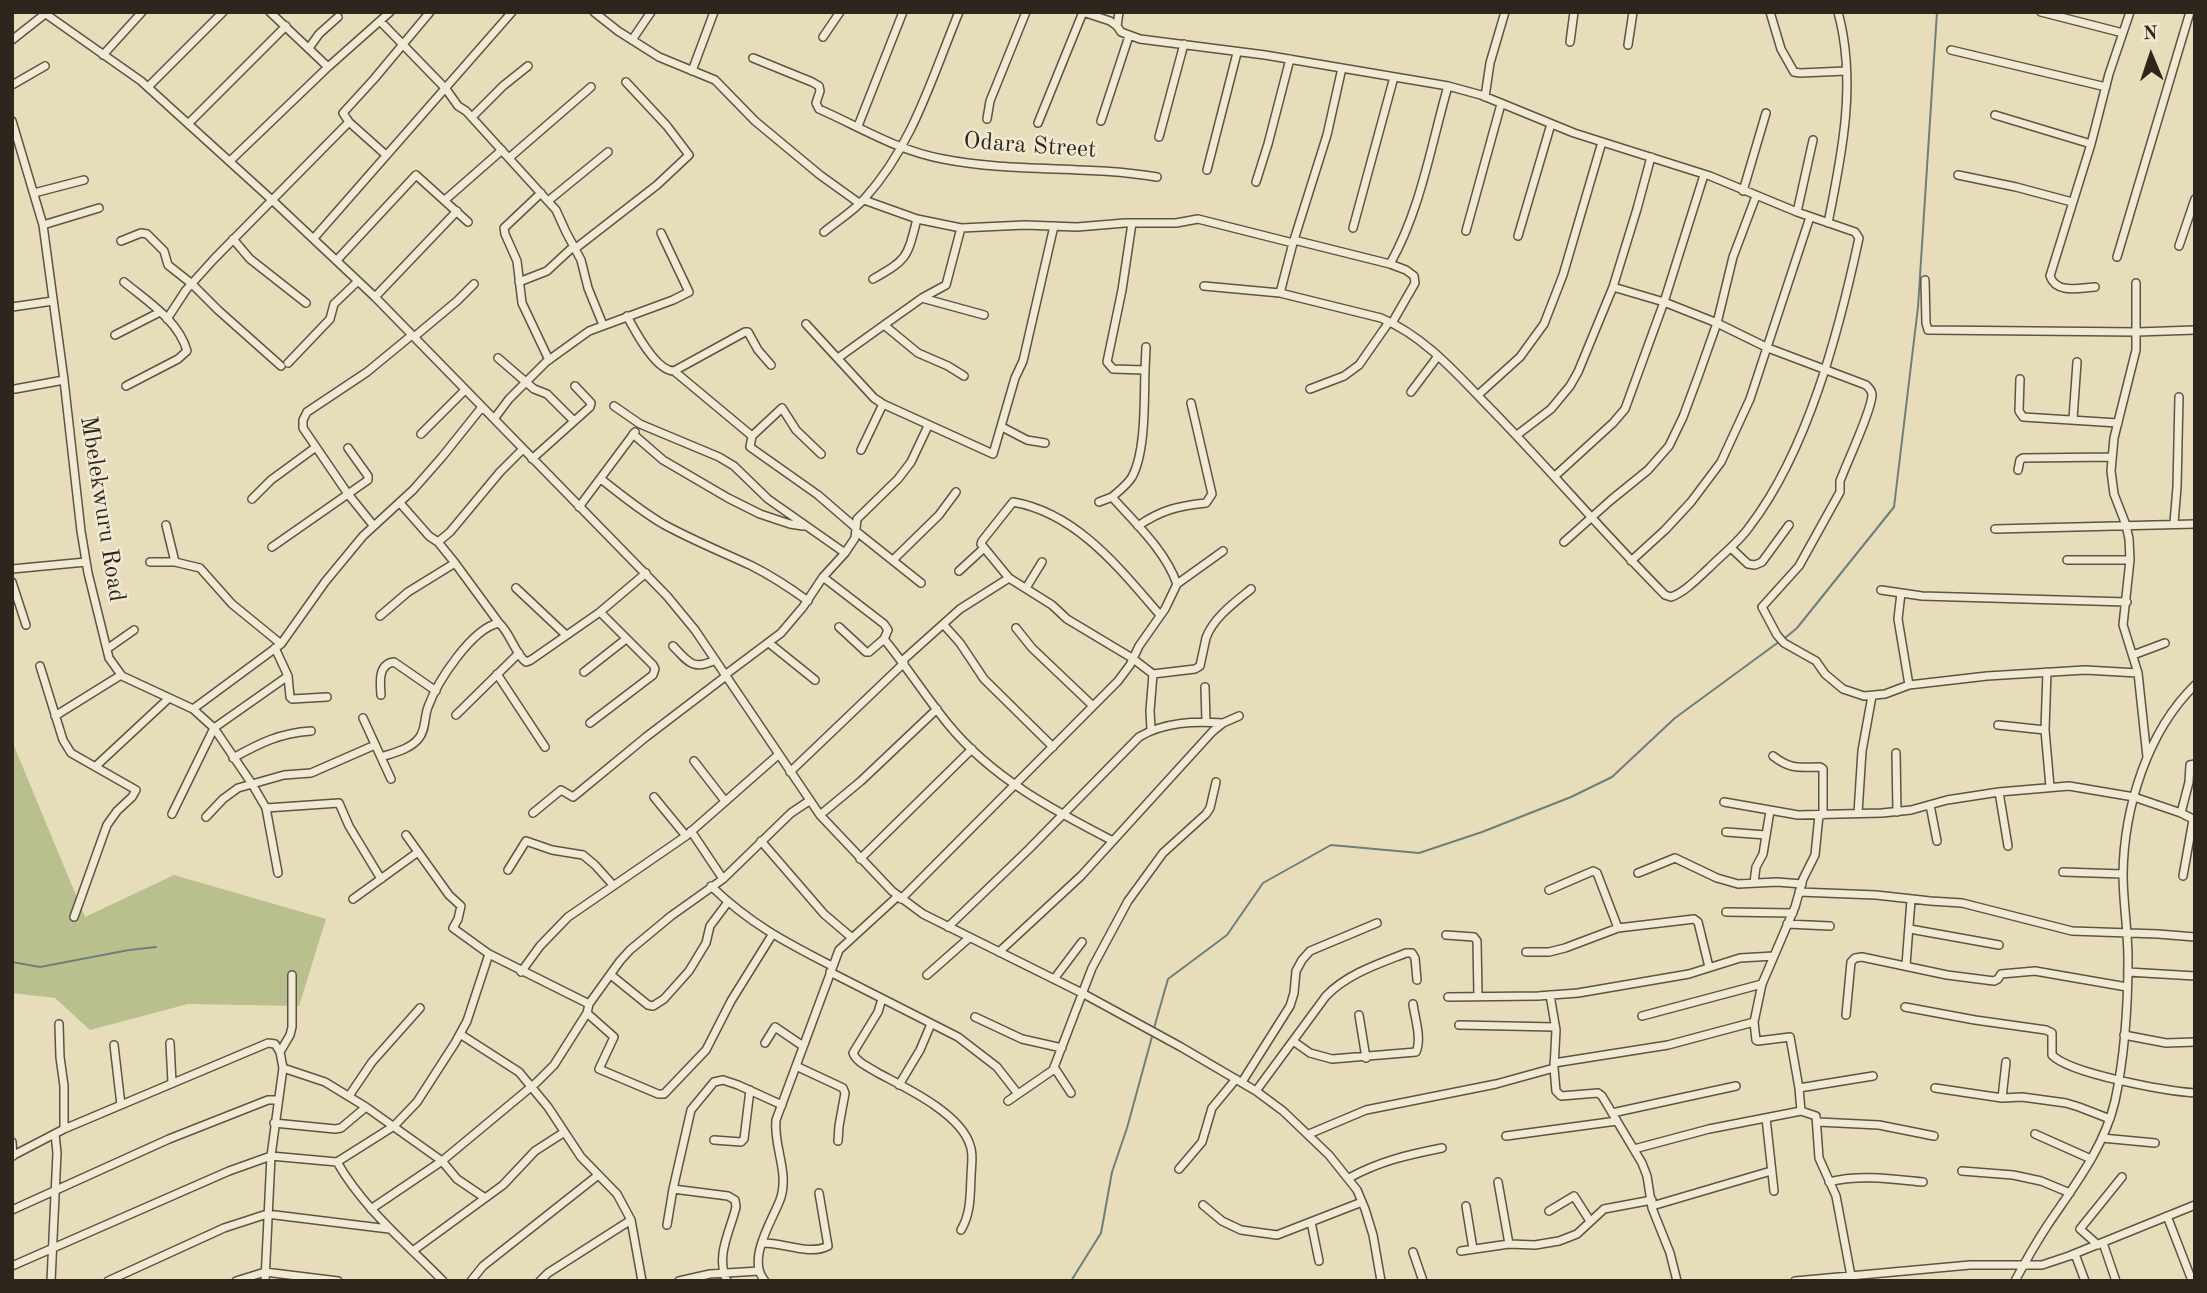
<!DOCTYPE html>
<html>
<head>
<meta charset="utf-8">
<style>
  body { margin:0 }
  #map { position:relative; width:2207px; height:1293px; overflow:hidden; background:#e8ddbb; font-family:"Old Standard TT",serif }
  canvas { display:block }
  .frame { position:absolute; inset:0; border:14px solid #2e261d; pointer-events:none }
  .north { position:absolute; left:2116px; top:21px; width:70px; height:70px; -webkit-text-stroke:5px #f0e9d3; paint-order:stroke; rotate:358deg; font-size:19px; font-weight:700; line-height:28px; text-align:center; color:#2e261d }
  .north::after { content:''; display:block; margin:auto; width:24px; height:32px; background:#2e261d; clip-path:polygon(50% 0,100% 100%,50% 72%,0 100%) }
</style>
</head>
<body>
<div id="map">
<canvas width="2207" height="1293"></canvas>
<div class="frame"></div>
<div class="north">N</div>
</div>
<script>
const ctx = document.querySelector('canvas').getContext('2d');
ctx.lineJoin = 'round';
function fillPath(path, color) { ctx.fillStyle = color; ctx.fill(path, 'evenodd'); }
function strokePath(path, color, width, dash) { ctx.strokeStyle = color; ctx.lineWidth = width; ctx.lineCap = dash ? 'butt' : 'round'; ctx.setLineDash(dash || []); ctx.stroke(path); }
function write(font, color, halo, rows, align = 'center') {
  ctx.font = font + ' "Old Standard TT",serif'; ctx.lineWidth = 5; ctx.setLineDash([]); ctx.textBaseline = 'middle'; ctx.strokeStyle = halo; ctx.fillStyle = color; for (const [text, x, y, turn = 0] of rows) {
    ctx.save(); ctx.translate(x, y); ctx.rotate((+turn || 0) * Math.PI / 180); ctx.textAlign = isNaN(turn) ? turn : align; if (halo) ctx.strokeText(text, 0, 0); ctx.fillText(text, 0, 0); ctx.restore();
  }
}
fillPath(new Path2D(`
  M12,741L85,917L174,875L326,919L299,1006L188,1004L90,1030L55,998L12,993Z`), '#bac08d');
strokePath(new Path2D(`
  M1785,638L1797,628L1894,507L1918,307L1937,12
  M12,962L40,967L129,950L156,947
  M1154,1028L1168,979L1227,935L1263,883L1331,845L1419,853L1482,832L1571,797L1612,777L1675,718L1780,641
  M1071,1281L1101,1233L1112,1172L1127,1128L1153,1033`), '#6e7f79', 2);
const minor = new Path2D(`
  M43,12L141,81L272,200L375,297L667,596L695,630L820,815L892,891L923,914L1082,993L1181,1047L1256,1091L1283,1111L1329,1155L1357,1190L1365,1209L1373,1235L1381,1281
  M270,12L328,67
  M594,12L618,31L659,57L715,80L755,121L820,175L859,203
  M1770,12L1781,49L1794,72L1800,73L1846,71
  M2041,12L2123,33
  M380,21L446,89L458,106L466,111L556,210L566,232L581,260L588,288L603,325
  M1117,26L1119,12
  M823,37L840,12
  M12,40L45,14
  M632,40L651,12
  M1570,42L1574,12
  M1628,45L1633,12
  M309,48L319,34L338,17
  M1951,50L2106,87
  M103,55L142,12
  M753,58L812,82L819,86L820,91L816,103L819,109C860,127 898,151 943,159C1014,173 1086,165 1157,177
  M692,71L714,12
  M12,85L45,66
  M148,87L223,12
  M1485,97L1490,63L1505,12
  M1995,115L2091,144
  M472,117L503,86L528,66
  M987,119L990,101L1026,12
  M12,121L43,225L64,380L81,531L88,573L109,658L122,676L193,709L214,728L252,784L266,808L278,873
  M1101,121L1129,36
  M189,123L286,26
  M1038,123L1083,12L1110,21L1117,26L1121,32L1140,39L1265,55L1448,86L1481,95L1574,133L1710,176L1797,212L1855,232L1859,238C1839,331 1808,450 1750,526C1739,542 1723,554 1709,568C1698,578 1685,592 1671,597L1665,595C1604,534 1548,467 1487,405C1456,373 1424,336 1381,318L1280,293L1204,286
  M858,126L903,12
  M1159,137L1184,44
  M386,155L349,122L343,113L374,79L430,12
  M509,158L591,87
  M230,161L328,67L390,12
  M1207,170L1237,53
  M1958,175L2016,187L2072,202
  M1256,182L1268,144L1290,59
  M1743,191L1766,113
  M34,193L84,180
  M541,193L504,228L505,234L517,261L522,303L549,360
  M445,200L502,150
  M864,200L917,219L961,228L1025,225L1077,227L1125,223H1176L1198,219L1293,243
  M548,201L608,152
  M1797,212L1813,140
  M1828,223C1842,154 1857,82 1838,12
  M43,225L99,208
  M961,228L946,285L922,298L884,325L918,353L948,366L964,376
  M1353,228L1394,77
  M1466,231L1501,104
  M824,232C837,221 854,211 865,198C913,145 932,77 959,12
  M1518,236L1551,124
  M314,238L512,12
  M233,239L250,259L306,303
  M1294,240L1390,264L1406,270L1414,276L1415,283L1392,323
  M121,241L141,233L147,234L164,251L168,265L192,284L218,310L281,366
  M2179,246L2195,199
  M576,248L657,185L689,155L667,126L626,82
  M2117,257L2190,12
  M337,260L416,175L468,222
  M1390,264C1421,209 1431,145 1448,86
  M873,279C908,259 907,258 917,219
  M1925,280L1926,323L1928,330L2137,332L2195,330
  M124,282C147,301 179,321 187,351L178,359L126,386
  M519,282L547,271L574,246
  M2136,283V350L2114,438L2111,471L2114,494L2126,525L2129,539L2130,560L2123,625L2138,673L2147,757
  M1613,287L1664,302L1717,323L1768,348L1866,385C1869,388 1871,389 1872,394C1873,407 1846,465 1840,481V492L1799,566L1762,607L1777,635L1784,643L1816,661L1825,674L1843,689L1864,696L1885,694L1909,685L1987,676L2085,670L2138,673
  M2095,287C2079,288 2056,294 2050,276L2091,144L2109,74L2130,12
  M1280,293L1293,243L1327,135L1342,68
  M375,297L457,211
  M922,298L984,315
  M12,307L53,301
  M627,316C635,331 656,371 674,371L745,332H748L758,350L771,365
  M167,319L186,290L214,259L349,122
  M806,324L874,398L883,404L993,454L1015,378L1023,361L1054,226
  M115,335L160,312
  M414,337L457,301L474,284
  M498,358L534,389L547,394L574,421
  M838,358L884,325
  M288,363L330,319L334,304L358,281
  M1145,370L1146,347
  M674,371L752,436L750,447L818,495L855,527
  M2020,379L2019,411L2023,417L2118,423
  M15,389L64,380
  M1310,389L1344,376L1359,365L1389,322
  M1411,392L1438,356
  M1478,395L1520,357L1544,324L1563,275L1602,142
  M614,406L640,424L719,457L734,466L768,499L845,553
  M494,419L509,399L546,362L589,331L673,300L689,292L661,233
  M2073,419L2077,362
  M1002,427L1027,440L1045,443
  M421,434L465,390
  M633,434L663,460L728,498L760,514L790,524L803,526
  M1517,435L1551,409L1570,386L1578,372L1613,287L1637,209L1651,157
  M752,436L782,408L796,430L821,454
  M861,450L883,404
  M532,459L590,407L591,403L575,386
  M2018,470L2020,460L2023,458L2112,457
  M1555,476L1613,423L1625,409L1664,302L1704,175
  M601,479C621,495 641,511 663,524C692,540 722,552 752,566C772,576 790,588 808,601
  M1112,497C1119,491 1127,485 1132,477C1146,451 1144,400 1145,370L1113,369L1107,362L1122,290L1132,223
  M252,499L271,480L316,447
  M400,503L429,536L438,542L450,532L500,472L523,449
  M579,507L635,432
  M2174,523L2177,487L2179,397
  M166,525L175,562
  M373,525L348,494L303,428V420L307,412L367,372L412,335
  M1138,526C1161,510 1178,506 1206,503L1212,494L1191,403
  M1995,529L2195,524
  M857,532L921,583
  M1564,542L1611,500L1648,470L1669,446L1683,417L1699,374L1717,323L1733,257L1756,196
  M272,547L368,480V476L348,448
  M1731,548L1748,564L1755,565L1762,562L1789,525
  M893,560L939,515L956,492
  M2067,560H2130
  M1631,561L1665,530L1691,502L1721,462L1750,399L1810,217
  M150,562H175L200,568L232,604L281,644
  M455,563L499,623
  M12,569L86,562
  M959,571L984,548
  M823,577L884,624L888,630L884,639C907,667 926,697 948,724C992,778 1053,810 1113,841
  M12,582L26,625
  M1177,584L1223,551
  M516,588L566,635
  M1026,588L1042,562
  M1881,590L1922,596L2127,602
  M1901,593L1898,619L1909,685
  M380,616L408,592L455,563L438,542
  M944,625L960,643L984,679L1053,747
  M839,627L866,652H869L884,639
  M1016,628L1032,648L1093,706
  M769,643L815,680
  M673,646C688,662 693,671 715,660
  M275,648L288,676L290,697L292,699L327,697
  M107,649L134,630
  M2133,655L2165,643
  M902,661L960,609L1009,578
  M40,666L63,740L71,753L136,790L132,797L117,811L107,825L74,917
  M584,672L626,639
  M2047,672L2045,730L2050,787
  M497,674L545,747
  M1153,674L1195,669L1200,666C1202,657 1204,647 1206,638C1213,618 1235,602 1251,589
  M725,675L781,633L803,607L823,577L845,553L855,538L857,519L898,479L911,462L928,426
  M1205,687L1206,722
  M381,695C380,682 378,664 394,662L436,691
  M193,709L281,644L325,582L363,536L413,490L442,457L482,407
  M456,715L519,653
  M55,716L121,675
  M363,718L391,779
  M590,723L653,675L655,669L653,665L600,612
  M1998,725L2045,730
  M1151,729L1150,711L1153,674L1132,658L1067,619L1052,605L1009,578L981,544L982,541L1013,502C1077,513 1120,569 1160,615
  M1896,753L1897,812
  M1773,756C1791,770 1799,767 1820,767L1823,769V815
  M381,757C393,753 411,749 419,738C426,730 424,717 428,707C437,682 472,628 499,623C511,634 515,654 526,662L531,660L600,612L646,573
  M233,758C260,743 280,733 311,731
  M694,761L725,801
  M96,766L168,699
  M790,772L904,663
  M1999,792L2008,846
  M654,797L686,836
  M1724,802L1798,815L1882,813L1911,810L1947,800L1999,792L2069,786L2134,797L2181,813L2195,820
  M1930,805L1937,841
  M266,808L339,803L349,826L381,879
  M533,813L561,790L573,797L578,793L646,737L726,676
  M1858,813L1862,751L1872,696
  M2181,813L2189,782L2190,765L2195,764
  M172,814L214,728L288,676
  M820,815L861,781L937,709
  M206,817L223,799L238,788L284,775L311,773L375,745
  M691,831L723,879
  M1726,832L1766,835
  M406,835L449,895L461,906L458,919L453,928L489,954L589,1004
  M761,841L824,914L851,937
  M860,859L972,749
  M508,870L526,841L552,850L583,855L595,865L613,885
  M2063,872L2123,874
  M1638,873L1675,858L1717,878L1738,884L1777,882L1802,884
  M2183,876L2193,820
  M1754,883L1756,867L1763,854L1770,811
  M711,886C749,923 785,942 832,966
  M1549,890L1593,871L1597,873L1618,928
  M1799,892L1876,895L1930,901L1962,903L2072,931L2158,934L2195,937
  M353,899L418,852
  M901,899L1118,681L1130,665L1139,646L1165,609L1177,584C1165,550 1135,523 1112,497L1099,502
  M1726,912L1793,913
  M1787,924L1830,926
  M948,927L1029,849L1139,737C1164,722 1194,721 1223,723
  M1910,929L1999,945
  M1446,935L1474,937L1477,941L1478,997
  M999,952L1081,876L1213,731L1223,723L1239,716
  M1526,952H1549L1565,948L1618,928L1694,919L1698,922L1709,967
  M1906,965L1911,900
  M521,972L540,946L568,917L686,836L778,755
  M830,972L958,1037L997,1067L1018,1094
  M2128,972L2195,976
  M611,975L648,1005L653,1006L664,999L689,971L706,943L710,926L728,902
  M927,975L969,938
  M1054,979L1082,942
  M1550,995L1556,1030L1554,1068L1556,1091L1561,1096L1598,1093L1602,1096L1642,1163L1647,1176L1652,1208L1670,1253L1677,1281
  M1448,997L1538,996L1578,993L1689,974L1740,958L1774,956
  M882,999L878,1012L853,1053C857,1063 869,1067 878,1073C906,1088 960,1113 970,1145C974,1155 971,1167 971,1177C970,1196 971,1213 961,1230
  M1905,1007L1975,1020L2046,1030L2052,1033V1055C2070,1074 2167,1091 2195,1093
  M587,1013L614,1037L599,1069L658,1094H664L706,1050L731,1001L772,935
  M1359,1015L1366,1058
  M1846,1015L1851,962L1855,958L1862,957L1947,975L1994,981L1998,979L2001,974L2035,971L2127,987
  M1642,1016L1762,984
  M975,1017L1022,1039L1062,1048
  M59,1024L60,1057L64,1086V1129
  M1459,1025L1555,1027
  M460,1034L519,1072L548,1107L581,1157L617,1194L631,1220L642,1281
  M2124,1035L2166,1043L2195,1042
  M1293,1041L1310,1053L1332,1059L1416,1052C1422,1039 1415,1019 1413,1004
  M170,1043L172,1083
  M765,1043L775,1027L803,1046
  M114,1045L121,1105
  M280,1052L290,1035L292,1027V975
  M1554,1063L1668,1045L1754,1022
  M796,1066L843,1088L845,1093L839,1126L838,1141
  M1054,1067L1071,1093
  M283,1068L325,1082L366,1107L442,1161L457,1179L485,1198
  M1242,1082L1290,1006L1294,993L1296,971L1302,960L1310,951L1377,923
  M899,1085L920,1050L931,1024
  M1799,1088L1873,1076
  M1935,1088L2002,1098L2022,1097L2066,1103L2079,1107L2110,1119
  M1256,1091L1326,996C1347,974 1378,964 1406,953H1412L1415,958L1417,980
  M349,1096L372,1062L420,1008
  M2002,1098L2006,1062
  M1008,1101L1053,1070L1092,968L1128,901L1163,853L1206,814L1210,808L1216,782
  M1801,1111L1799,1088L1790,1037L1758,1041L1756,1040L1754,1022L1762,984L1795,907L1803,879L1815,855L1819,815
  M1612,1113L1736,1086
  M1766,1118L1774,1191
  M1818,1122L1879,1125L1934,1136
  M274,1123L335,1129L341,1128L366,1107
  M1309,1134L1366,1110L1496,1084L1554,1068
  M2035,1134L2091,1159
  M1506,1136L1617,1121
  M2102,1138L2155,1143
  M714,1140L741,1142L744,1139L750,1090
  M12,1142L13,1156
  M1634,1149L1709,1129L1801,1111L1816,1116L1819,1158L1836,1196L1851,1276
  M12,1156L64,1129L268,1043L275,1044L280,1052L283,1068L271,1156L265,1281
  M337,1162C364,1209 405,1242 443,1281
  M1179,1169L1202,1142L1212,1108L1236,1079
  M1962,1171L2013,1175L2041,1181L2070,1193
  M1349,1178C1380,1161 1407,1155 1442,1148
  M1498,1182L1509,1244
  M1829,1182C1859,1174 1893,1179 1923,1182
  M673,1189L728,1196L735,1200L736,1207C730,1232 715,1256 727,1281
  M1203,1205L1222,1221L1241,1230L1277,1235L1362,1202
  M1466,1206L1473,1249
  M1652,1206L1771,1171
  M371,1209L442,1161L537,1082L554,1065L587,1013L589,1004L620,961L630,950L671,916L723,879L791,813L809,801
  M12,1210L169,1139L268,1100H277
  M1549,1211L1574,1196L1590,1221
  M2167,1216L2191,1278
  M1311,1222L1319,1261
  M667,1225L673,1189L691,1110L714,1082L723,1080L738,1085L782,1105
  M762,1243C782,1242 809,1256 828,1246L819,1193
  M2103,1243L2116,1281
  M2098,1245L2080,1229L2122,1177
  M414,1250L503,1185L535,1151L563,1133
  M1461,1251L1509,1244L1535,1245L1559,1241L1577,1234L1604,1209L1652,1200
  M1413,1252L1423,1281
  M2075,1254L2085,1281
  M12,1266L229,1171L271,1156L337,1162L394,1126L417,1102L455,1043L467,1021L489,954
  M51,1281L57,1153L55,1134
  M108,1281L224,1228L267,1214L389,1229
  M236,1281L265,1272L338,1281
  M471,1281L483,1266L597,1176
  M540,1281L548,1273L631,1220
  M679,1281L710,1274L759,1271
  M765,1281C746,1260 772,1221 780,1200C790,1173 773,1146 776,1120L839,950L898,896
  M1795,1281L1970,1265H2042L2069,1256L2195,1205
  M2015,1281C2025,1262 2036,1243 2047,1226C2074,1186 2104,1148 2115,1101C2125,1054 2128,1006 2128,959C2128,930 2123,902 2123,874C2124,808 2147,732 2195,685`);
strokePath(minor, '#5c5444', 10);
strokePath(minor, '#f0e9d3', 7);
write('24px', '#2e261d', '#f0e9d3', [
  ["Odara Street",1030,146,4],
  ["Mbelekwuru Road",102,509,81]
]);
</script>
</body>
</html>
